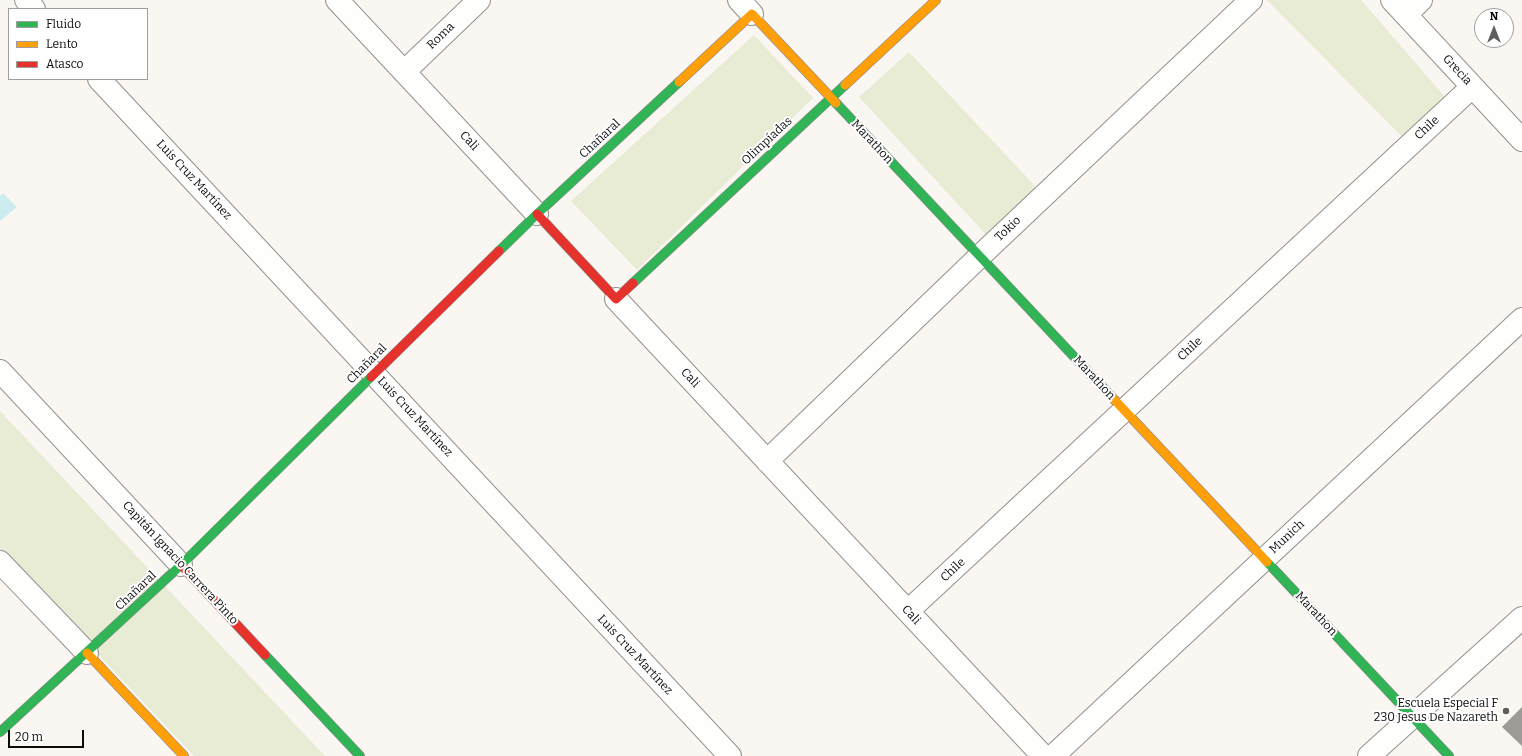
<!DOCTYPE html>
<html>
<head>
<meta charset="utf-8">
<style>
  body { margin:0 }
  #map { position:relative; width:1522px; height:756px; overflow:hidden; background:#faf6f2; font-family:Bitter,serif }
  canvas { display:block }
  .legend { position:absolute; left:8px; top:8px; width:140px; height:72px; box-sizing:border-box; background:#fff; border:1px solid #9e9e9e; margin:0; padding:5px 7px; list-style:none; font-size:12px; color:#0c0c0c }
  .legend li { display:flex; align-items:center; gap:8px; height:20px }
  .legend b { width:20px; border:1px solid #9e9e9e }
  .north { position:absolute; left:1474px; top:8px; width:40px; height:40px; box-sizing:border-box; background:#fff; border:1px solid #9e9e9e; border-radius:50%; rotate:0deg; font-size:11px; font-weight:700; line-height:16px; text-align:center; color:#0c0c0c }
  .north::after { content:''; display:block; margin:auto; width:14px; height:18px; background:#5f5e5c; clip-path:polygon(50% 0,100% 100%,50% 72%,0 100%) }
  .scale { position:absolute; left:8px; top:730px; width:76px; height:18px; box-sizing:border-box; border:2px solid #0c0c0c; border-top:0; padding-left:5px; font-size:12px; line-height:14px; white-space:nowrap; color:#0c0c0c; -webkit-text-stroke:3px #fff; paint-order:stroke }
</style>
</head>
<body>
<div id="map">
<canvas width="1522" height="756"></canvas>
<ul class="legend">
<li><b style="height:5px;background:#30b455"></b>Fluido</li>
<li><b style="height:5px;background:#ff9f0a"></b>Lento</li>
<li><b style="height:5px;background:#e5322d"></b>Atasco</li>
</ul>
<div class="north">N</div>
<div class="scale">20 m</div>
</div>
<script>
const ctx = document.querySelector('canvas').getContext('2d');
ctx.lineJoin = 'round';
function fillPath(path, color) { ctx.fillStyle = color; ctx.fill(path, 'evenodd'); }
function strokePath(path, color, width, dash) { ctx.strokeStyle = color; ctx.lineWidth = width; ctx.lineCap = dash ? 'butt' : 'round'; ctx.setLineDash(dash || []); ctx.stroke(path); }
function write(font, color, halo, rows, align = 'center') {
  ctx.font = font + ' Bitter,serif'; ctx.lineWidth = 4; ctx.setLineDash([]); ctx.textBaseline = 'middle'; ctx.strokeStyle = halo; ctx.fillStyle = color; for (const [text, x, y, turn = 0] of rows) {
    ctx.save(); ctx.translate(x, y); ctx.rotate((+turn || 0) * Math.PI / 180); ctx.textAlign = isNaN(turn) ? turn : align; if (halo) ctx.strokeText(text, 0, 0); ctx.fillText(text, 0, 0); ctx.restore();
  }
}
fillPath(new Path2D(`
  M1267,0H1361L1452,105L1410,145Z
  M754,35L813,98L637,270L571,201Z
  M909,52L1037,188L989,238L859,97Z
  M0,411L325,756H194L13,564L0,550Z`), '#e8ecd4');
fillPath(new Path2D(`
  M3,193L17,207L0,221V196Z`), '#ccecf0');
fillPath(new Path2D(`
  M1522,707V746L1502,727Z`), '#9d9a97');
const street = new Path2D(`
  M26,0L34,9
  M337,0L537,214
  M739,0L752,14
  M1392,0L1522,140
  M1406,15L1421,0
  M404,72L479,0
  M99,79L730,756
  M616,299L1043,756
  M0,371L181,565
  M767,461L980,256L1251,0
  M0,562L87,653
  M908,611L1472,87
  M1053,756L1522,319
  M1369,756L1522,618`);
const fast = new Path2D(`
  M836,103L1109,394
  M499,251L537,214L679,82
  M633,283L845,85
  M1267,562L1449,756
  M265,655L360,756
  M0,732L181,565L371,377`);
const slow = new Path2D(`
  M679,82L752,14L836,103
  M845,85L936,0
  M1109,394L1267,562
  M87,653L184,756`);
const jam = new Path2D(`
  M537,214L616,299L633,283
  M371,377L499,251
  M181,565L265,655`);
strokePath(street, '#939190', 24);
strokePath(fast, '#8a8886', 10);
strokePath(slow, '#8a8886', 10);
strokePath(jam, '#8a8886', 10);
strokePath(street, '#fefefd', 22);
strokePath(fast, '#30b455', 9);
strokePath(slow, '#ff9f0a', 9);
strokePath(jam, '#e5322d', 9);
for (const [x, y, r, color] of [
  [1506,711,4,"#5f5e5c"]
]) { const dot = new Path2D(); dot.arc(x, y, r, 0, 2 * Math.PI); ctx.fillStyle = color; ctx.fill(dot); strokePath(dot, '#fff', 1.5); }
write('12px', '#0c0c0c', '#fff', [
  ["Roma",441,36,-44],
  ["Grecia",1457,70,47],
  ["Chile",1427,128,-43],
  ["Chañaral",600,139,-43],
  ["Cali",469,141,47],
  ["Olimpíadas",767,141,-43],
  ["Marathon",872,142,47],
  ["Luis Cruz Martínez",194,180,47],
  ["Tokio",1008,229,-43],
  ["Chile",1190,349,-43],
  ["Chañaral",367,364,-45],
  ["Cali",690,378,47],
  ["Marathon",1094,378,47],
  ["Luis Cruz Martínez",415,417,47],
  ["Munich",1287,537,-43],
  ["Capitán Ignacio Carrera Pinto",180,563,47],
  ["Chile",953,570,-43],
  ["Chañaral",136,591,-43],
  ["Marathon",1316,614,47],
  ["Cali",911,615,47],
  ["Luis Cruz Martínez",635,655,47]
]);
write('12px', '#0c0c0c', '#fff', [
  ["Escuela Especial F",1498,704],
  ["230 Jesus De Nazareth",1498,718]
], 'right');
</script>
</body>
</html>
